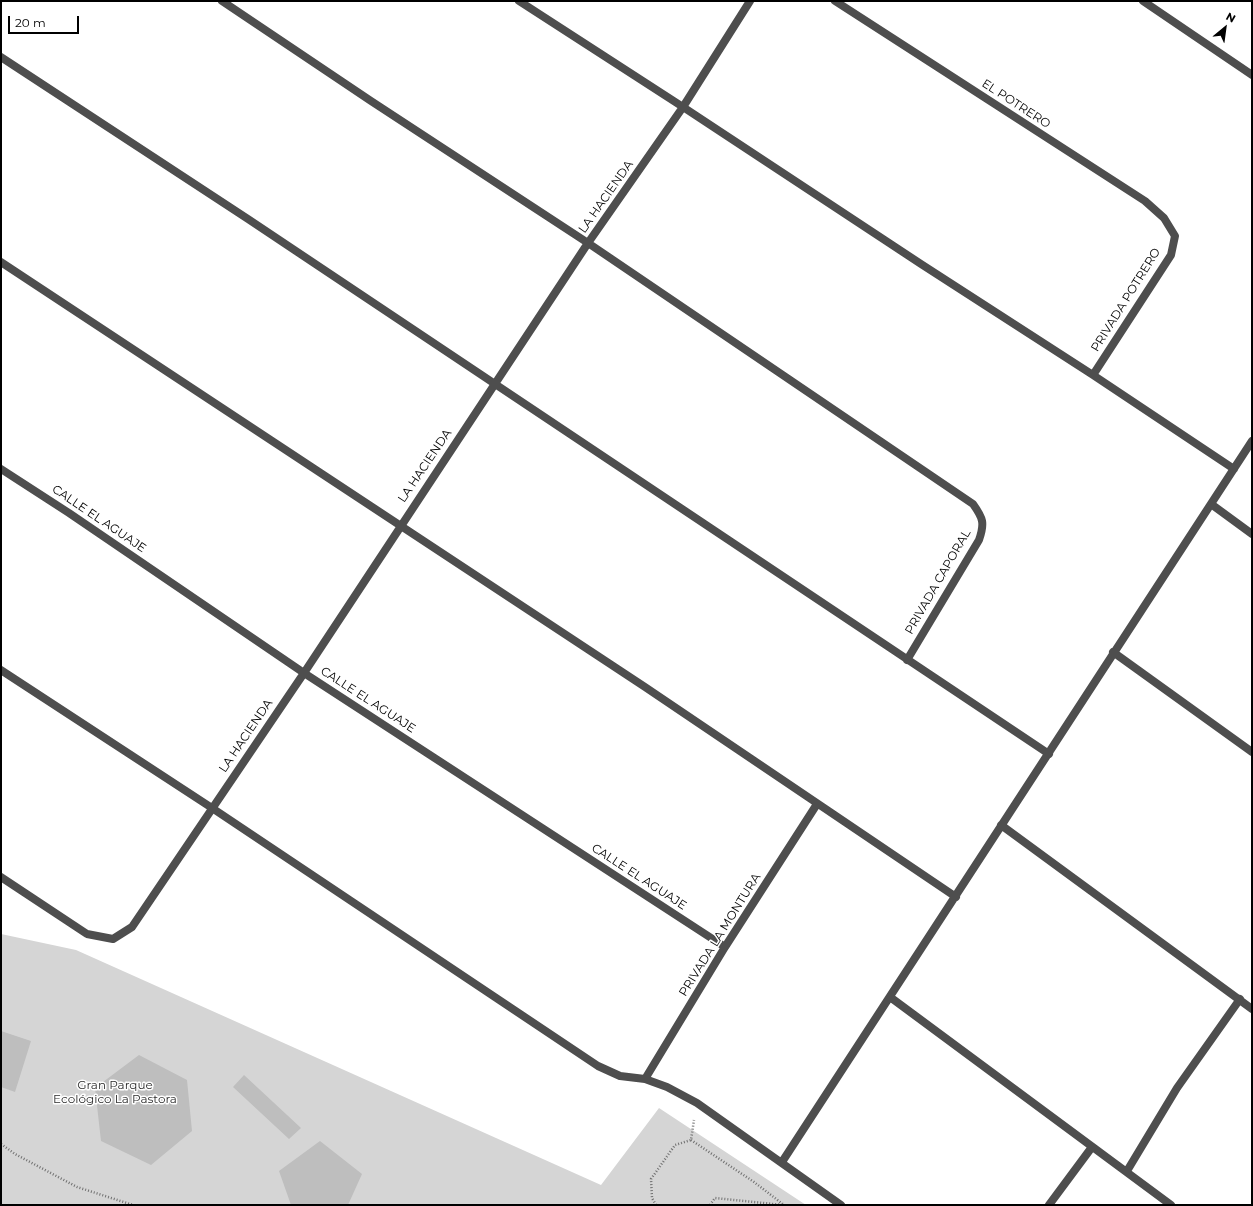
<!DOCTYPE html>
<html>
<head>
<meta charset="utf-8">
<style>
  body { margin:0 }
  #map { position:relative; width:1253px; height:1206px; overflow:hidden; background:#fff; font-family:Montserrat,sans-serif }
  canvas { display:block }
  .frame { position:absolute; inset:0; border:2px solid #000; pointer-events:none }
  .north { position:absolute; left:1205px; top:8px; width:40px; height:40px; -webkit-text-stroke:3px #fff; paint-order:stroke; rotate:29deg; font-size:11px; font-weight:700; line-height:16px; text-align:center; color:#000 }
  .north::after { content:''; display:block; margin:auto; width:14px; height:18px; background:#000; clip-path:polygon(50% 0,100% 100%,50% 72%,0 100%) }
  .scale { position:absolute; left:8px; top:16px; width:71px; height:18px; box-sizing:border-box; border:2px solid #000; border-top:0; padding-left:5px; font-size:12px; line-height:14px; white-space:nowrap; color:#000; -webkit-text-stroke:3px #fff; paint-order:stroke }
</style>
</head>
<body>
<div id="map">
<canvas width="1253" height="1206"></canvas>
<div class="frame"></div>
<div class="north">N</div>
<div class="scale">20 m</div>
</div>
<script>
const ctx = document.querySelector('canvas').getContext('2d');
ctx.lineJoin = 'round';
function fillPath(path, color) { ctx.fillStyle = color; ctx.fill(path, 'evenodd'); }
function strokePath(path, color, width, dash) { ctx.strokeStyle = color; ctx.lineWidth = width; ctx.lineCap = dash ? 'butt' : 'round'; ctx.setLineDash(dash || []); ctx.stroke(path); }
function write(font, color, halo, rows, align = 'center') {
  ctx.font = font + ' Montserrat,sans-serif'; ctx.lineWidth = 3; ctx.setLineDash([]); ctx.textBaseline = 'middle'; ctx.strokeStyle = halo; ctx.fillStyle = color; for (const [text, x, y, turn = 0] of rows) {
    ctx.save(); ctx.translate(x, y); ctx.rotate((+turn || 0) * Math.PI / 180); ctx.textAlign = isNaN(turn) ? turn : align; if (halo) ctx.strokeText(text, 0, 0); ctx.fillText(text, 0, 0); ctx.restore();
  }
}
fillPath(new Path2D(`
  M1,934L76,950L601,1185L659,1108L806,1205H1Z`), '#d5d5d5');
fillPath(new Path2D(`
  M1,1031L31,1041L15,1092L1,1087Z
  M139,1055L187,1080L192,1131L151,1165L101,1141L95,1088Z
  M244,1075L301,1128L289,1139L233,1087Z
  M320,1141L362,1174L348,1205H291L279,1171Z`), '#bebebe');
strokePath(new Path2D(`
  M691,1140L754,1182L784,1205
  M1,1144L15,1154L77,1187L133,1205
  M656,1205L652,1198L651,1179L675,1145L691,1140L694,1120
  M710,1205L715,1198L783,1205`), '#707070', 2.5, [1, 2]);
strokePath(new Path2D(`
  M222,1L371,101L588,243L973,504C983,518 985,523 979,540L907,660
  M519,1L683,107L921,264L1093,375L1234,469
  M835,1L1145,201L1164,218L1175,236L1171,255L1093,375
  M1143,1L1252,75
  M1,57L248,219L1049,754
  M1,262L645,687L956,897
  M1,469L69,513L304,673L725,947
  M1211,504L1252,534
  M1113,652L1252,752
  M1,670L212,808L598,1066L620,1076L645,1079L667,1087L697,1103L841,1205
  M1001,825L1252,1009
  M1,877L87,934L113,939L132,927L304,673L588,243L683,107L750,1
  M890,997L1171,1205
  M645,1079L725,947L817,804
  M782,1162C939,922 1095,681 1252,441
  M1127,1171L1177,1088L1240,999
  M1049,1205L1092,1147`), '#4e4e4e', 8);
write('12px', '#000', '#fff', [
  ["EL POTRERO",1016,104,33],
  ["LA HACIENDA",606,197,-55],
  ["PRIVADA POTRERO",1126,300,-58],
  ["LA HACIENDA",425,466,-56],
  ["CALLE EL AGUAJE",99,519,34],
  ["PRIVADA CAPORAL",938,582,-60],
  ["CALLE EL AGUAJE",368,700,33],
  ["LA HACIENDA",246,736,-56],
  ["CALLE EL AGUAJE",639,877,33],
  ["PRIVADA LA MONTURA",720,935,-58]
]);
write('12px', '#2c2c2c', '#fff', [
  ["Gran Parque",115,1085],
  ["Ecológico La Pastora",115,1099]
]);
</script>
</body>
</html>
